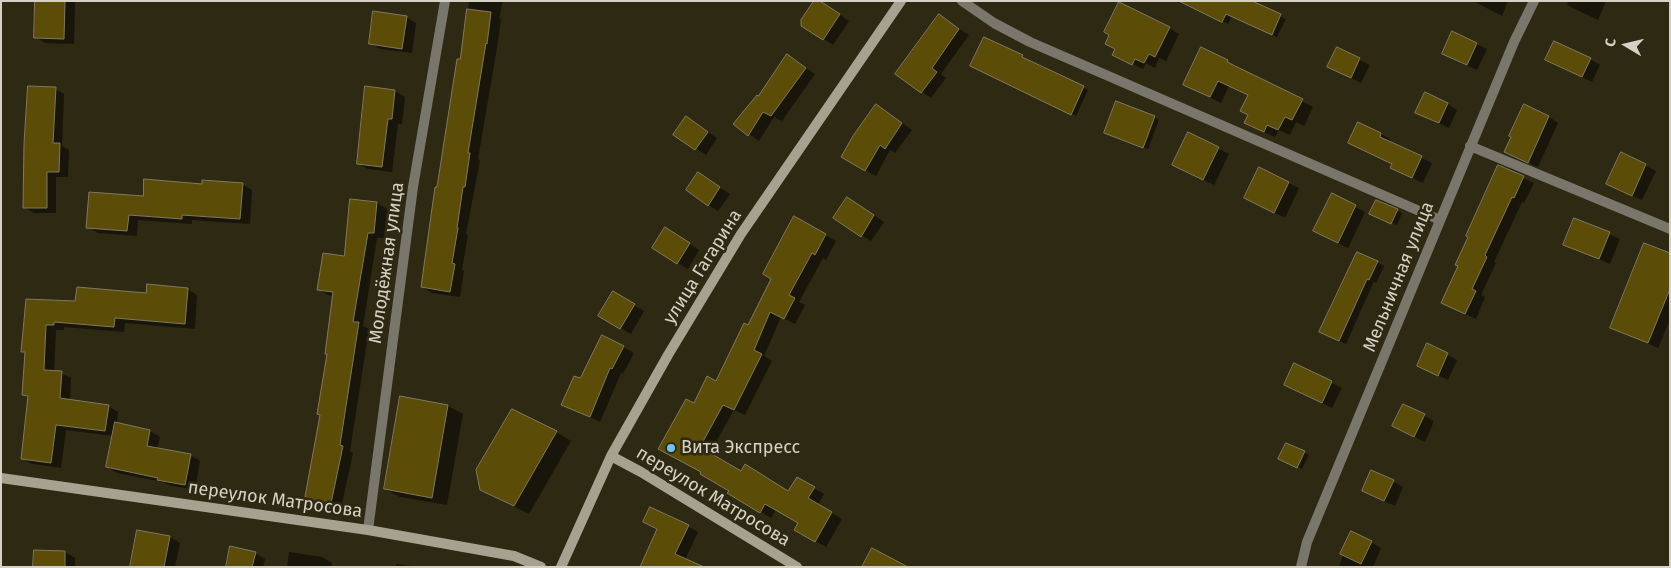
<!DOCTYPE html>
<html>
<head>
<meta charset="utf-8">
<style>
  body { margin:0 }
  #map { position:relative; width:1671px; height:568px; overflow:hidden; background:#2e2913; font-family:"Fira Sans",sans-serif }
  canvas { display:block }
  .frame { position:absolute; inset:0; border:2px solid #d5d2c5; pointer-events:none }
  .north { position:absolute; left:1601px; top:20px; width:50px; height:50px; -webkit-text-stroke:4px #2e2913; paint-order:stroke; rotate:279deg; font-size:14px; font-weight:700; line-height:20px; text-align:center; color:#d5d2c5 }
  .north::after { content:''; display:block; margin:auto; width:18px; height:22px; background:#d5d2c5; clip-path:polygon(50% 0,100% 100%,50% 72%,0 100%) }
</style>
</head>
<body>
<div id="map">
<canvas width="1671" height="568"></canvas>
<div class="frame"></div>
<div class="north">С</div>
</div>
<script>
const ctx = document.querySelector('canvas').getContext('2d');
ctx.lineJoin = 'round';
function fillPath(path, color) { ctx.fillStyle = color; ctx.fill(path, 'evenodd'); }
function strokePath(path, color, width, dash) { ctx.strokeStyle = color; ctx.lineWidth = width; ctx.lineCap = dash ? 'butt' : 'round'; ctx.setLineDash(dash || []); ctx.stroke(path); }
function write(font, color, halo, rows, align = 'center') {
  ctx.font = font + ' "Fira Sans",sans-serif'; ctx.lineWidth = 5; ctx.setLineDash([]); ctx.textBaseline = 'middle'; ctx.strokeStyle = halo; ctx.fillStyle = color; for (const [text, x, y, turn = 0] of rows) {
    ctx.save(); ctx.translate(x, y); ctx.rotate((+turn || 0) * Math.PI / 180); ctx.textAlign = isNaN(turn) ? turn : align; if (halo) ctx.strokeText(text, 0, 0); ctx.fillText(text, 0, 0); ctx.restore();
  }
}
fillPath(new Path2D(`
  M33,1H75L74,44L45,43L35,37L37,3Z
  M469,1H503L499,18L501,19L497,48L478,159L480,160L466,234L468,235L462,270L464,271L460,297L432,293L422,287L461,61Z
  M1249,1L1286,19L1277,37L1232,16L1228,24L1187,4Z
  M1473,1H1508L1502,16Z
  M1569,1H1606L1598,20L1567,5Z
  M826,5L849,21L833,45L803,25Z
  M939,16L969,35L941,74L946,78L931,98L897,74Z
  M406,17L416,23L412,53L380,49L370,43Z
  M1169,28L1179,34L1166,61L1159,58L1155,68L1146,63L1143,69L1124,60L1117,49Z
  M1453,33L1487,49L1477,70L1453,59Z
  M1202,49L1313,107L1304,126L1296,122L1290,135L1279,130L1275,137L1257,129L1249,115V96L1229,86L1221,103L1196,90Z
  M1338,49L1370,65L1361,83L1329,67Z
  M788,56L815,74L782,121L774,117L759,141L735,124L759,97Z
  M1022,56L1027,59L1026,60L1088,90L1076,116L977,68Z
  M1590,59L1600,65L1592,82L1546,60Z
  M55,89L64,94L62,146L69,150L68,177H56V213H34L24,207Z
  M395,91L405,97L402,124H398L392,172L368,169L358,164Z
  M1448,104L1457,110L1449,128L1427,118Z
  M886,111L912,130L895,153L890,150L876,176L843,157Z
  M1154,117L1159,120L1148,149L1110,135Z
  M1549,117L1558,123L1538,167L1505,152L1513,136Z
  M696,124L717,138L706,155L675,135Z
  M1188,133L1229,154L1214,185L1183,170Z
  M1381,134L1391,140L1389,143L1432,163L1423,183L1402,173L1394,164L1360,148Z
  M1622,154L1656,171L1642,200L1618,189Z
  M1498,167L1534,183L1524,203L1522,202L1494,262L1496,263L1481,295L1485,297L1476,319L1453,308L1460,266Z
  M1260,169L1299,188L1285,218L1256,203Z
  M699,174L730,194L718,211L708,205Z
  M242,184L252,190L250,224L192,220V224L138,220L137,236L98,233L88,227L144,197L203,185Z
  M1333,195L1365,212L1348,248L1325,237Z
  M351,200L377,203L387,209L384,238H377L363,326L369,329L350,451L353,453L340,513L315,507L305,501L321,415L334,296L328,295L318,289L346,258Z
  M1377,201L1402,213L1397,225L1374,215Z
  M857,204L884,222L871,241L861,235Z
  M795,218L836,241L826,260L823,258L799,302L805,305L795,324L781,317L764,356L772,361L745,415L734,410L709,454L742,472L789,492L797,478L824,494L818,505L842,519L826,547L796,530L800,523L776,509L771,518L729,493L731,490L701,473L694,404L717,382L749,327L773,279Z
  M1575,219L1620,239L1610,264L1565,244Z
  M675,234L699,250L688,269L653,248Z
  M1670,255V320L1658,348L1611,327Z
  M1377,262L1384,266L1376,283L1374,281L1346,344L1327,335Z
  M187,289L197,295L195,329L125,323L124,332L64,327V330H56L54,372L61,373L71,378L70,401L108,406L118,412L117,424L150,431L160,437L157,449L190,455L200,461L195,490L169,485L163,482L117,473L107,467L113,436L66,430L61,468L32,464L22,459L29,398L24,395L26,353L22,351L27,300L77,303Z
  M613,293L644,311L631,334L600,316Z
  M603,336L634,353L623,374L621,373L600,422L563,404L580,380Z
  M1428,345L1457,360L1448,380L1428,371Z
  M1295,365L1342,388L1332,408L1285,385Z
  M1403,405L1434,421L1425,442L1404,432Z
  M448,406L463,414L447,505L400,497L385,489Z
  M556,432L571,441L529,514L481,490Z
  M1304,452L1309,455L1302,469L1285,461Z
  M1393,481L1403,487L1395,506L1373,496Z
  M688,526L698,532L685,560L642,567Z
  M170,537L180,543L175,567H131Z
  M1371,542L1381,548L1373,567H1339L1343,554Z
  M65,552L75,558V567H35Z
  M289,552L322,557L332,563L331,567H287Z
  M255,553L265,559L263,567H227Z
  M396,564L419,567H396Z`), '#0007');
const building = new Path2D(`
  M35,1H65L64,39L34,38Z
  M814,1H820L840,14L823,40L801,26V20Z
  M1179,1H1252L1281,14L1272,35L1226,14L1222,22Z
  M1119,2L1170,27L1155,57L1149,54L1144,63L1135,59L1132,65L1112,55L1115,49L1105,44L1109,35L1104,32Z
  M467,9L491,12L487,44L486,43L468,153H470L465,187H463L457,228H458L452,263L455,264L450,292L421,287L435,187H437L457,59H460Z
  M373,11L407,16L402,49L369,44Z
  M939,14L959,29L932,68L937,72L921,93L895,74Z
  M1452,31L1477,43L1467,65L1442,54Z
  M984,37L1023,55L1022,57L1084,86L1071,115L970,66Z
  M1554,41L1591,58L1582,77L1545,60Z
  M1201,47L1228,60L1227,62L1303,99L1292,120L1285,117L1278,130L1267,125L1264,132L1244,123L1248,115L1240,111L1248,95L1218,81L1210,97L1183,85Z
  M1337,47L1360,58L1351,78L1327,67Z
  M787,54L806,68L771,116L763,112L748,136L733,124L757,95L758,96Z
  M28,86L56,87L53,143H60L59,172H47V208H23L24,144Z
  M365,86L395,90L392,119H388L382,167L357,164Z
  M1425,92L1448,103L1439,123L1415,113Z
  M1116,101L1155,116L1143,148L1104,133Z
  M876,104L902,123L885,149L880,145L865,171L841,157L853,136Z
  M1524,104L1549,116L1528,163L1504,152L1511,137L1509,136Z
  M686,116L708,132L695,150L673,135Z
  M1358,122L1381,133L1380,137L1422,156L1412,178L1390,168L1392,164L1348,143Z
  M1188,132L1219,147L1203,180L1172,165Z
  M1621,152L1646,164L1632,196L1606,184Z
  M1498,165L1524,176L1514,198L1512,197L1485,255L1487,257L1472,289L1476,291L1465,314L1441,303L1458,266L1455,265L1468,237L1466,236Z
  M1259,167L1289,182L1274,213L1244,198Z
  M698,172L720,187L708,206L686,190Z
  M144,179L202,184V180L243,183L240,219L182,215V219L129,215L127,231L86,228L89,192L143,196Z
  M1332,193L1356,205L1338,243L1313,231Z
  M847,197L874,215L861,237L833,218Z
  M350,199L377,202L374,233H368L353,322H359L340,445L343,446L330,508L304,502L320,415L317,414L327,354H325L333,292L317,290L323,253L344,256Z
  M1376,200L1398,209L1391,224L1369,214Z
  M794,216L826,234L815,255L812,253L789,295L795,298L784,319L770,312L754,350L762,354L734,410L723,405L700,447L741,471L745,464L788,491L797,477L815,487L808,498L832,512L815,542L794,530L798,523L765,504L760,513L727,493L729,491L700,474L701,472L658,449L686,399L694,403L707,376L716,381L744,323L748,325L771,279L763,274Z
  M1574,218L1610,232L1599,259L1563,245Z
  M665,227L690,243L677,264L652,248Z
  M1644,243L1670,253V289L1648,343L1610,328Z
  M1357,252L1378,261L1369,280L1367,279L1339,341L1319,332Z
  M147,284L188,288L185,324L115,318L114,327L54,322V325H46L44,370L62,371L60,398L109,405L105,431L56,425L51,463L21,459L28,396L22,395L25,352H21L26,299L75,301L77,287L146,293Z
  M613,291L635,304L620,329L598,316Z
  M602,335L624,346L612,369L610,368L590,417L561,405L574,376L580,378Z
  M1427,343L1448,353L1438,376L1417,366Z
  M1294,363L1332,381L1322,403L1284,385Z
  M400,396L448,405L432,498L384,489Z
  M1403,404L1425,414L1414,437L1392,426Z
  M512,409L557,431L514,506L480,490L476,470Z
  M115,422L150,430L147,446L191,454L185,485L157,480L158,478L106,467Z
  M1286,443L1305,451L1297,468L1278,459Z
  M1371,470L1394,480L1384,501L1362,491Z
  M650,507L689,525L675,554L704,567H640L657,529L643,522Z
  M137,530L170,536L164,567H130Z
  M1351,531L1372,541L1361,564L1340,554Z
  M230,546L256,552L252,567H226Z
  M872,548L908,567H862Z
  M34,550L65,551V567H33Z`);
fillPath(building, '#5b4d08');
strokePath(building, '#7f7960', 1);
strokePath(new Path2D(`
  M962,1L994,23L1030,42L1440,220
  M1470,146L1670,229
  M368,530L413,187L445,1
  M1301,567L1307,542L1514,42L1534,1`), '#79766b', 10);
strokePath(new Path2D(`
  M611,456L641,472L797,567
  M1,478L368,530L514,556L541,567
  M561,567L611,456L668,355L741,234L901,1`), '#a6a290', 10);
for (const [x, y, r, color] of [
  [671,448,5,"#6fc2f4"]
]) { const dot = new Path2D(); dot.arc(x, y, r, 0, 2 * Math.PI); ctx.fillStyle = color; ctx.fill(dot); strokePath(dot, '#2e2913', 2); }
write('18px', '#d5d2c5', '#2e2913', [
  ["Молодёжная улица",387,263,-82],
  ["улица Гагарина",703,267,-58],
  ["Мельничная улица",1399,277,-68],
  ["переулок Матросова",713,497,31],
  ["переулок Матросова",275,500,8]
]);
write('18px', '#d5d2c5', '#2e2913', [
  ["Вита Экспресс",681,448]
], 'left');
</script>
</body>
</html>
